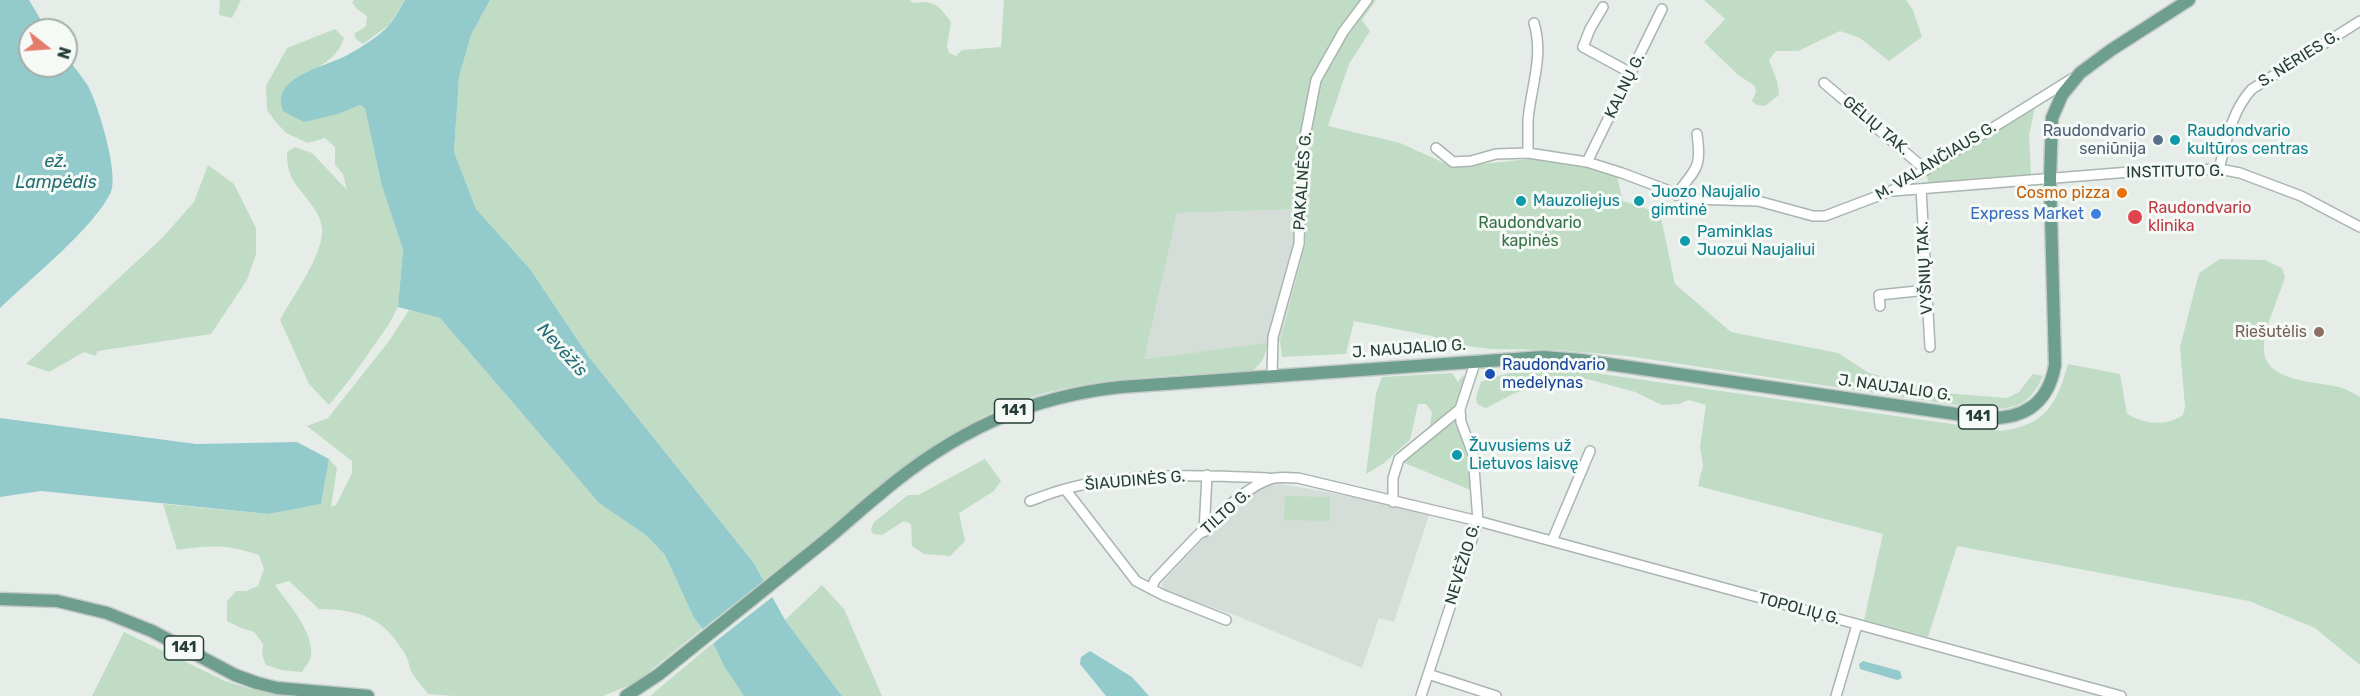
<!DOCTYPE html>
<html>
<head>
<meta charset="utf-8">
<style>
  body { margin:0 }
  #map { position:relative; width:2360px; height:696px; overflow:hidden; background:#e6ede9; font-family:Rubik,sans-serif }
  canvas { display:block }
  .north { position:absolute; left:18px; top:18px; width:60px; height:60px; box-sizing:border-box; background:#f6faf7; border:2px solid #a3afa9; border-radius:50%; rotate:107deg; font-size:16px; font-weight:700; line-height:24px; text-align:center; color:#263e35 }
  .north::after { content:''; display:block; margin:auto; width:21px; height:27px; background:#e57d6c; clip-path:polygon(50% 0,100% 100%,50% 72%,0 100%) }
</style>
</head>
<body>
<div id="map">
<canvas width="2360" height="696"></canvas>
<div class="north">N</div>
</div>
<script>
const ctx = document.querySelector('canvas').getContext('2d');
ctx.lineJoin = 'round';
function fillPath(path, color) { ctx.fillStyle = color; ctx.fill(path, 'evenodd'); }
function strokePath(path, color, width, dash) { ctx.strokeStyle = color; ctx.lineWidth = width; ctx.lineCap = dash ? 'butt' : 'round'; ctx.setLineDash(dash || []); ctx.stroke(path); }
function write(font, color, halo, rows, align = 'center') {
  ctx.font = font + ' Rubik,sans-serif'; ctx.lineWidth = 6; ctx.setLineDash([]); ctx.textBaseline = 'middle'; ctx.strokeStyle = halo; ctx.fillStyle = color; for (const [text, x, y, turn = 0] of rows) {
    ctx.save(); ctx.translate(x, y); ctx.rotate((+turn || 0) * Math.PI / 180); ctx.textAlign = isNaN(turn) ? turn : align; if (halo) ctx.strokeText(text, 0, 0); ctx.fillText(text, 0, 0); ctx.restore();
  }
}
fillPath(new Path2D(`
  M1306,209V241L1280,342L1143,359L1177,213Z
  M1281,484L1384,502L1429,515L1394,622L1379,618L1362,668L1237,616L1163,591L1162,583L1240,499L1268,485Z`), '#d4ddd8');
fillPath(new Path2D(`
  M220,0H241L232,18L219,15Z
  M354,0H404V1L389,25L363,44L356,39L354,34L366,26L367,16L357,9L352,2Z
  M490,0H910L913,3C936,0 938,5 951,22L947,46L949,53L956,56L962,50L1001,47L1004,0H1376L1362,20L1370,31L1349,64L1328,126L1400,143L1453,167L1530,159L1581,165L1617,177L1623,201L1660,213L1675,284L1731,332L1838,353L1869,373L1944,393L2007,398L2019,392L2033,374L2043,376C2030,404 2018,408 1989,410L1627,356L1557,350L1491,349L1450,344L1432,336L1354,321L1346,354L1282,357L1280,342L1306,241V209L1177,213L1144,359L1268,343C1264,359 1263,361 1252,372C1174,376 1091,375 1017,402C932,434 866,498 798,557L796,555L763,581L753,562L589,357L530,269L476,209L454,152L459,77L471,35Z
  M1704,0H1906L1913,10L1922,37L1889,61L1860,38L1840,31L1798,51H1776L1769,60L1777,81L1779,95L1765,106L1757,105L1752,101L1756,92L1755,86L1738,75L1704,42L1725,19Z
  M335,29L344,38C337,59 321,66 302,75L338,114L360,105L366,108L382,186L403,250L398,307L389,324L354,374L329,405L309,384L280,320C292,297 324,254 322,229C321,217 315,209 308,200C294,182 287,177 287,152L295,147L312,153L347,190L343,174L335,165V147L325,138L308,143L286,133L275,121L267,110L266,86L287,48Z
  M2035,107L2029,135L2031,176L1928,183L1927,176L1933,169Z
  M208,165L234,184L256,228V254L247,280L211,334L98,351L95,356L84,352L49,372L26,364L162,238L194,202Z
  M2220,259L2265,260L2282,268L2285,277C2279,297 2266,323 2264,344C2260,382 2313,381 2339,387C2346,389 2353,393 2360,397V665L2315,628L2249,601L1957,546L1928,637L1864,620L1883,534L1698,486L1703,465L1700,447L1706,405L1688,400L1679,404L1662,405L1635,392L1587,379H1564L1515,393L1486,408L1477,404L1476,397L1481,382C1516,368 1544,369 1581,371L2001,431C2046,425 2056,405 2068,364L2120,374L2127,414C2145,424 2166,427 2183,415L2185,407L2180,347L2199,273Z
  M409,310L440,318L599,503L647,536L665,555L694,618L702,629L635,683L603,696H454L428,694C423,687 415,679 411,671C409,665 408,659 405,654C383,617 361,610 319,609L289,581L275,585C287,603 318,636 310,660C308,664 304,668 302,672L281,670L266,665L262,655L263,644L254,632L241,628L227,621V601L236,591H246L258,586L264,569L259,555C229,544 209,545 177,550L163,504L269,514L321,504L329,459L337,468L331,507L336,505L352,473V461L307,426L328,418L389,341Z
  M1452,373L1458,382L1463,375L1465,379C1459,406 1450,413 1429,430L1432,413L1426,404H1418L1410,440L1384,463L1366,474L1376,393L1382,377Z
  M1454,418L1468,448L1473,491L1402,462Z
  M985,459L1001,481L994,491L959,513L965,541L950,556L924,554L912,546L911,524L904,521L882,535L873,534L871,529L874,522L908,495H918Z
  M1285,496L1330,497V521L1284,520Z
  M822,585L844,609L882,696H842L785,620Z
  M124,632L225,681L251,689L283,696H92Z
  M713,643L724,666L744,696H650Z`), '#c1dcc5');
fillPath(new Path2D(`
  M0,0H29L47,30H30V66H66V56C73,66 81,75 88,86C98,104 119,173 111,192C93,229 31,278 0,308Z
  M405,0H490L471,35L459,77L454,152L476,209L530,269L589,357L753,562L785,620L842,696H744L724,666L713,643L694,618L665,555L647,536L599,503L440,318L398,307L403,250L382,186L365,108L360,105L338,114L304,122L283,111C270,75 328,67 349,54C362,47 381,35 390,24C396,16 400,8 405,0Z
  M0,418L196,444L297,442L329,459L321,504L269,514L41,491L0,497Z
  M1090,651L1132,677L1149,696H1106L1080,664L1081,657Z
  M1863,661L1900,671L1902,678L1897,680L1860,669L1859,664Z`), '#93cacc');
fillPath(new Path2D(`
  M766,579L775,595L711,645L700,631Z`), '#e6ede9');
const minor = new Path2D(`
  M1603,7L1590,29L1583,47L1631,73
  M1824,83L1926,170
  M1436,148L1453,162L1471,161L1496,154L1528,153L1587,162L1622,173L1691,199L1758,201L1813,216H1825L1891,191L2073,78
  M1528,153C1528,142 1528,131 1528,120C1531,87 1544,56 1534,23
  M1587,162L1662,9
  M2219,169C2226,142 2232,110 2252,89L2360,21
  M1921,189L1930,347
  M1893,191L2130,172L2219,169L2240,173L2301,196L2360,227
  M1676,195C1696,168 1702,169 1697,134
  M1880,306L1879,295L1927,290
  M1272,375L1273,337L1299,244L1302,152L1316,80L1343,32L1367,0
  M1065,489L1136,581L1163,595L1226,620
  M1030,501C1041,497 1053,492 1065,489C1127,472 1204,475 1268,478
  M1393,502V478L1399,459L1460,409
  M1204,532L1207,475
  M1552,541L1590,451
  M1151,589L1155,580C1184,551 1233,492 1270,479C1279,476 1289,478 1298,478L1478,521L2121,696
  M1428,674L1496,696
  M1421,696L1478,521L1473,454L1461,422L1460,409L1476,360
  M1836,696L1857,625`);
const major = new Path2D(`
  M0,599L57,601L107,613L152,631L235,675L257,683L277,688L368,696
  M626,696L658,675C712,631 767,588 821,544C841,528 860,510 880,494C952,433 1026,397 1121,387L1543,357L1580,360L1984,418C2022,420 2048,405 2055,365L2050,178L2052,118L2062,95L2080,73L2111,50L2189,0`);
strokePath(minor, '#a9b5af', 12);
strokePath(major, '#c2c9c6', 15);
strokePath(minor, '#fff', 9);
strokePath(major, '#6e9e8d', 12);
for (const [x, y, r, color] of [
  [2158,140,6,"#5c6f8a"],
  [2175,140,6,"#0f9aa8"],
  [2122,193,6,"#e8710a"],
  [1521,201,6,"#0f9aa8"],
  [1639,201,6,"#0f9aa8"],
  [2096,214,6,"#3f7fe0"],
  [2135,217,8,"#e0444e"],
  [1685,241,6,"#0f9aa8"],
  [2319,332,6,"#8d6e63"],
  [1490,374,6,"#1a4fb4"],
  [1457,455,6,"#0f9aa8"]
]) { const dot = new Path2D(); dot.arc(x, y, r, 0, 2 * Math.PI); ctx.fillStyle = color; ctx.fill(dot); strokePath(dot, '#f6faf7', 2); }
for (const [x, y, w] of [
  [1014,411,39],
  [1978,417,39],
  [184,648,39]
]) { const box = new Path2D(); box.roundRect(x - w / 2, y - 12, w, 24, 4.5); ctx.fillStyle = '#f6faf7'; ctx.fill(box); strokePath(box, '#263e35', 1.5); }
write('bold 15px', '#263e35', null, [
  ["141",1014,411],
  ["141",1978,417],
  ["141",184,648]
]);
write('16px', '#263e35', '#f6faf7', [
  ["S. NĖRIES G.",2299,59,-32],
  ["KALNŲ G.",1625,86,-64],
  ["GĖLIŲ TAK.",1876,126,40],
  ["M. VALANČIAUS G.",1936,161,-31],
  ["INSTITUTO G.",2175,172,-1],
  ["PAKALNĖS G.",1303,181,-86],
  ["VYŠNIŲ TAK.",1925,268,-93],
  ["J. NAUJALIO G.",1409,349,-4],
  ["J. NAUJALIO G.",1895,388,8],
  ["ŠIAUDINĖS G.",1135,481,-5],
  ["TILTO G.",1226,512,-42],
  ["NEVĖŽIO G.",1463,564,-73],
  ["TOPOLIŲ G.",1799,609,15]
]);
write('16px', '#4e5e75', '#f6faf7', [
  ["Raudondvario",2146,131],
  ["seniūnija",2146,149]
], 'right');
write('16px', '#0d838f', '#f6faf7', [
  ["Raudondvario",2187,131],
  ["kultūros centras",2187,149],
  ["Juozo Naujalio",1651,192],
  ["gimtinė",1651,210],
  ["Mauzoliejus",1533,201],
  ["Paminklas",1697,232],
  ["Juozui Naujaliui",1697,250],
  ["Žuvusiems už",1469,446],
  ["Lietuvos laisvę",1469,464]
], 'left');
write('16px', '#c56008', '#f6faf7', [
  ["Cosmo pizza",2110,193]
], 'right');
write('16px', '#be3a42', '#f6faf7', [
  ["Raudondvario",2148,208],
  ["klinika",2148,226]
], 'left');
write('16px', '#366cbe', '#f6faf7', [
  ["Express Market",2084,214]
], 'right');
write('16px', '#347145', '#f6faf7', [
  ["Raudondvario",1530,223],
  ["kapinės",1530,241]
]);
write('16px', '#785e54', '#f6faf7', [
  ["Riešutėlis",2307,332]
], 'right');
write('16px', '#164399', '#f6faf7', [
  ["Raudondvario",1502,365],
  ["medelynas",1502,383]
], 'left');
write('italic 18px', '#256f74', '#f6faf7', [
  ["ež.",56,162],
  ["Lampėdis",56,183],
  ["Nevėžis",562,350,48]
]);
</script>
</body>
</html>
